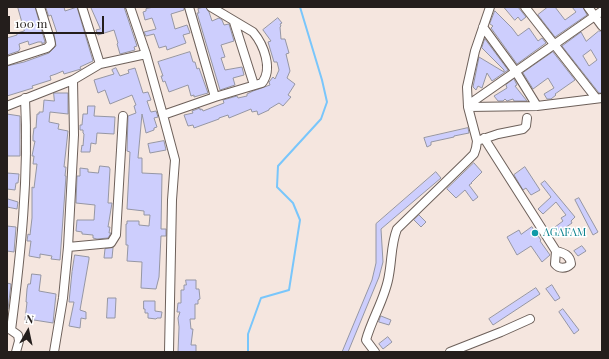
<!DOCTYPE html>
<html>
<head>
<meta charset="utf-8">
<style>
  body { margin:0 }
  #map { position:relative; width:609px; height:359px; overflow:hidden; background:#f5e6df; font-family:"Playfair Display",serif }
  canvas { display:block }
  .frame { position:absolute; inset:0; border:8px solid #241e1c; pointer-events:none }
  .north { position:absolute; left:8px; top:311px; width:40px; height:40px; -webkit-text-stroke:3px #fff; paint-order:stroke; rotate:9deg; font-size:11px; font-weight:700; line-height:16px; text-align:center; color:#241e1c }
  .north::after { content:''; display:block; margin:auto; width:14px; height:18px; background:#241e1c; clip-path:polygon(50% 0,100% 100%,50% 72%,0 100%) }
  .scale { position:absolute; left:8px; top:16px; width:96px; height:18px; box-sizing:border-box; border:2px solid #241e1c; border-top:0; padding-left:5px; font-size:12px; line-height:14px; white-space:nowrap; color:#241e1c; -webkit-text-stroke:3px #fff; paint-order:stroke }
</style>
</head>
<body>
<div id="map">
<canvas width="609" height="359"></canvas>
<div class="frame"></div>
<div class="north">N</div>
<div class="scale">100 m</div>
</div>
<script>
const ctx = document.querySelector('canvas').getContext('2d');
ctx.lineJoin = 'round';
function strokePath(path, color, width, dash) { ctx.strokeStyle = color; ctx.lineWidth = width; ctx.lineCap = dash ? 'butt' : 'round'; ctx.setLineDash(dash || []); ctx.stroke(path); }
function fillPath(path, color) { ctx.fillStyle = color; ctx.fill(path, 'evenodd'); }
function write(font, color, halo, rows, align = 'center') {
  ctx.font = font + ' "Playfair Display",serif'; ctx.lineWidth = 3; ctx.setLineDash([]); ctx.textBaseline = 'middle'; ctx.strokeStyle = halo; ctx.fillStyle = color; for (const [text, x, y, turn = 0] of rows) {
    ctx.save(); ctx.translate(x, y); ctx.rotate((+turn || 0) * Math.PI / 180); ctx.textAlign = isNaN(turn) ? turn : align; if (halo) ctx.strokeText(text, 0, 0); ctx.fillText(text, 0, 0); ctx.restore();
  }
}
strokePath(new Path2D(`
  M248,352V334L261,298L289,290L300,220L293,203L277,187L278,166L321,119L327,102L322,80L300,7`), '#79c6fb', 2);
const building = new Path2D(`
  M18,7H35L45,42L42,44V42H38L29,45L28,41L19,44L20,49L19,50V51L7,55V38L17,35V33L24,31Z
  M46,7H64L65,11L77,7L93,61L80,67L81,69L64,74L63,71L56,74L50,76L51,80L32,86L33,88L7,96V66L24,62L49,53L56,46L54,34L57,33L51,15L49,16Z
  M91,7H124L137,46L134,47L135,50L120,54L117,44L118,43L114,30L98,35L96,30L100,29Z
  M154,7H184V10L171,14L175,29L187,25L190,33L183,35L186,43L167,50L166,46L159,48L154,34L146,36L144,32L156,29L152,18L145,20L143,12L146,11V9Z
  M204,7H206L209,12L212,21L219,18L222,20L224,25L229,24L234,41L221,45L225,57L221,58L225,70L242,67L244,75L233,78L235,85L220,90L197,13H199L198,9Z
  M504,7H518L526,17L521,21L518,17L515,20Z
  M548,7H555L565,20L576,12L572,7H583L587,15L555,37L538,15Z
  M495,11L512,28L518,36L529,28L538,41L542,38L546,43L517,64L491,28L493,26L490,24Z
  M278,18L282,23L280,24L281,26L280,27L281,39H285L289,53L286,54L290,71L287,78L295,84L288,95L291,97L283,106L279,103L269,109V110L258,115L257,111L252,112L251,109L229,118L228,115L219,118V119L194,128L193,125L188,126L184,115L193,113L192,111L200,108V110L202,109L203,111L224,103L223,100L237,96L238,98L247,96V94L253,91L270,85L269,82L273,77L275,79L279,70L277,62H274L268,42L271,41L263,30Z
  M599,31H602V93H599L562,46L581,32L586,41ZM591,50L597,60L589,66L583,56Z
  M485,39L508,70L492,81L487,73L482,88L478,86L476,90L473,87L479,57L504,72V70L482,48Z
  M190,52L193,62H195L197,69L199,68L208,93L194,97V95L191,96L188,85L169,92L165,81L163,82L161,76H163L158,62Z
  M553,52L575,80L555,94L556,95L551,99H547L544,94L554,88L548,78L533,89L523,73Z
  M116,68L120,76L129,73L128,70L135,68L143,93L148,92L151,100L147,101L150,110L151,112L156,111L158,117L154,118L157,127L154,128V130L146,133L142,114L138,158H142V173L162,174L161,229H166V236H161L159,277L156,289L141,288L142,262L127,261L128,245H126V224H127V221H139V225L149,226L150,215H144V211L127,209L130,152L127,151L128,116L136,113L134,106L136,105L132,95L110,104L105,90L98,93L94,80L114,74L112,70Z
  M514,79L517,85L515,86L527,101H514L513,99L507,101L505,99L503,101H498L494,96L507,88L506,85Z
  M54,93H68V114L50,112L49,122L59,124L58,129L68,131L64,167H66L65,176H66L60,260L51,259L52,256L40,254V258L29,256L31,241H27L28,234L30,235L32,218V187L34,188L37,164H33L34,156H32L35,141H33V136L34,128H36L37,114H39V112H43L44,100L54,101Z
  M88,106H95L94,116L115,117L114,134L97,133L96,144L91,143L90,152H81L82,145L83,146L84,134L83,133V130H80V125H82L83,114H87Z
  M7,114L20,116V156H8Z
  M468,128L469,133L454,136V137L431,142V145L427,147L424,138Z
  M164,141L166,150L150,153L148,144Z
  M474,163L482,172L471,183H472L469,185L478,197L473,201L465,190L456,198L447,189Z
  M100,166L109,167L110,169L108,203H112L108,227H110L109,233H111L108,238L97,239L93,238V235L82,234V232L76,231L77,220H94L95,205L76,203L77,176H80V168L88,169V172L98,173Z
  M525,167L540,190L531,195L526,188L523,190L514,175Z
  M436,172L441,178L381,229L383,262L379,277L348,352H342L372,280L376,263V224Z
  M7,173L19,174L18,183H16L15,190L7,189Z
  M545,181L575,217L571,221L572,223L559,232L555,227L563,221L561,218L566,215L556,202L543,214L538,209L551,197L541,184Z
  M579,198L598,232L593,235L575,200Z
  M8,199L18,202L17,209L7,207Z
  M419,215L426,222L421,227L414,220Z
  M7,226L16,227L14,252L7,251Z
  M532,227L541,240L540,241L550,255L542,262L531,246L517,255L507,237L519,230L521,234Z
  M582,246L586,251L578,256L574,251Z
  M113,248L112,258H104L105,249Z
  M75,255L89,257V259L80,310L86,312V319L81,318L80,328L69,326L74,302H69L72,272Z
  M32,274L41,275L39,291L56,294L53,323L34,320L33,321L25,320L27,302H26L27,289L28,284H30Z
  M186,280H196V289H199L200,299L198,300V304H195V319H190L191,329H193L191,345H196V352H178L179,327L178,318L180,312H177L178,303H181V290H184V285H186Z
  M7,283L11,284L8,309L7,308Z
  M552,285L560,298L555,301L546,289Z
  M536,288L540,294L493,325L489,319Z
  M108,298H116L115,318H107Z
  M144,301H155V311L162,312L161,318H157L156,319L148,318V313H145V309H144Z
  M563,309L579,330L574,334L559,312Z
  M381,316L391,320L389,325L379,322Z
  M388,337L392,342L383,349L379,344Z`);
fillPath(building, '#cdcefd');
strokePath(building, '#9596a3', 1);
const minor = new Path2D(`
  M82,7L100,64
  M130,7L146,54L163,115
  M189,7L215,97
  M525,7L596,98
  M588,7L602,26
  M234,22L254,85
  M483,27L516,72L537,106
  M7,61L47,48L51,44L50,39L40,7
  M468,105L602,11
  M7,106L73,80L100,64L146,54
  M468,107L537,106L602,98
  M484,138L556,251C564,253 570,255 571,264C566,269 559,269 555,264L556,251
  M480,140L498,134L523,129L526,126L527,118
  M68,247L111,243L116,235L123,116
  M8,328L18,335L19,341L16,352
  M11,330C21,253 29,176 25,98
  M54,352L63,298L68,247L74,135L73,80
  M169,352L172,200L175,160L163,115L215,97L262,83C273,69 264,45 253,32L211,7
  M375,352L366,340C372,318 386,297 389,275C392,259 391,244 397,229L466,162L474,154L476,148L477,141L468,107L467,87L475,51L490,7
  M450,352L501,332L530,319`);
strokePath(minor, '#6d605a', 10);
strokePath(minor, '#fff', 8);
for (const [x, y, r, color] of [
  [535,233,4,"#0f9aa8"]
]) { const dot = new Path2D(); dot.arc(x, y, r, 0, 2 * Math.PI); ctx.fillStyle = color; ctx.fill(dot); strokePath(dot, '#fff', 1.5); }
write('11px', '#0d838f', '#fff', [
  ["AGAFAM",543,233]
], 'left');
</script>
</body>
</html>
